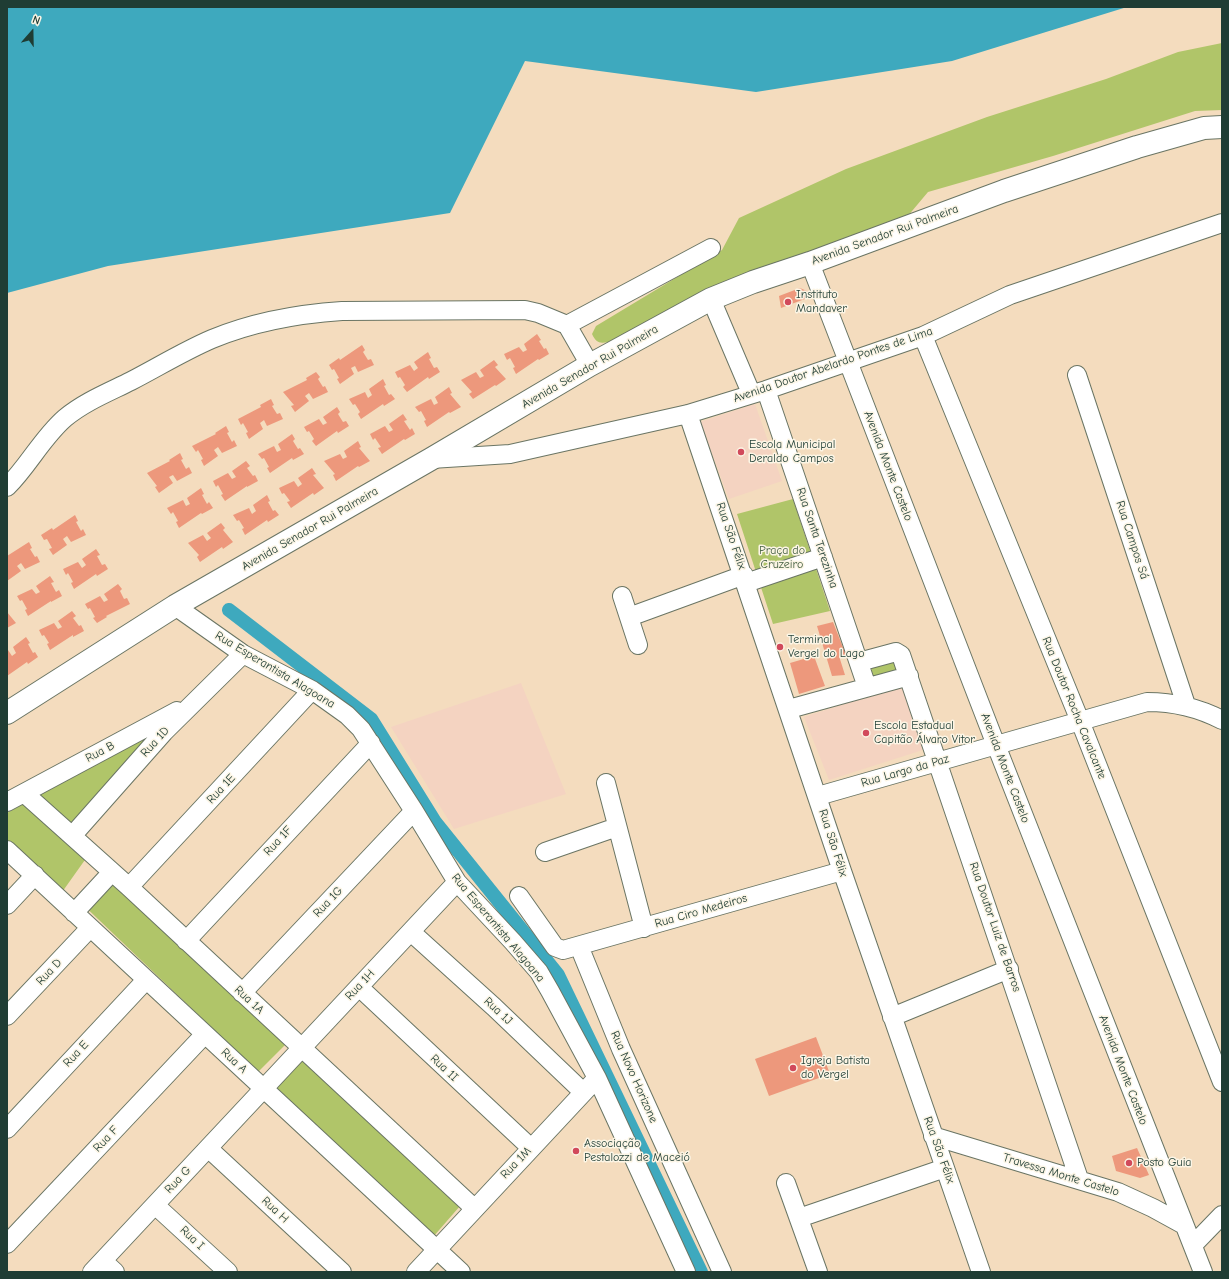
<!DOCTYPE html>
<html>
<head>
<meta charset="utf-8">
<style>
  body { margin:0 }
  #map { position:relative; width:1229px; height:1279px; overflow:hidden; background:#f4dcbe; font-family:"Comic Neue",sans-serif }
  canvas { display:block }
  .frame { position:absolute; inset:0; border:8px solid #1f3d34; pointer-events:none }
  .north { position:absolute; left:12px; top:12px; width:40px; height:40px; -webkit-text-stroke:3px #fcf5e5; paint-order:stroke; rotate:20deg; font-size:11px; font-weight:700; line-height:16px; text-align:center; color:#1f3d34 }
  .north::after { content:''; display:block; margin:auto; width:14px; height:18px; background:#1f3d34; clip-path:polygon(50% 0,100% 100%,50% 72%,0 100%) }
</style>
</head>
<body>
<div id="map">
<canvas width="1229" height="1279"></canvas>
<div class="frame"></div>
<div class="north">N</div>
</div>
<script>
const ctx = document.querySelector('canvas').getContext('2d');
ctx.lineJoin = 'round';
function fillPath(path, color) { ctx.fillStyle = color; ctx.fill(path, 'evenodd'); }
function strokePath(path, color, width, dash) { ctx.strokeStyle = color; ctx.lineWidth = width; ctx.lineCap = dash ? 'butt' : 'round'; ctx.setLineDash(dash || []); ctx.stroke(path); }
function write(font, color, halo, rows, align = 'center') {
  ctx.font = font + ' "Comic Neue",sans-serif'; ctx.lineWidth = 3; ctx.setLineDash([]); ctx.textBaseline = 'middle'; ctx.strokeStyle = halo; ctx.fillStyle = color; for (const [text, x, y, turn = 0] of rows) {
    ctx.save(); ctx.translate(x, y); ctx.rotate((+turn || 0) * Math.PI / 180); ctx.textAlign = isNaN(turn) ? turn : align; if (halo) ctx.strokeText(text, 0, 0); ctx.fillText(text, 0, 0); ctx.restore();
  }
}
fillPath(new Path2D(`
  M755,404L782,481L729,499L700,422Z
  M521,683L566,794L454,829L391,727Z
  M904,685L926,749L829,780L804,717Z`), '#f4d3c1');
fillPath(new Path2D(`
  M1222,43V110L1195,111L1053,156L928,192L907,217L752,272L608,342C599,344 596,342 592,334L596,326L722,250L739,218L846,169L987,117L1106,79L1178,52Z
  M793,499L830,611L773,624L737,514Z
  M897,655L902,673L874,679L870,664Z
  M156,728L71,826L33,791Z
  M28,801L87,857L60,895L7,842V813Z
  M102,872L286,1044L258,1072L76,898Z
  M298,1056L460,1206L433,1237L273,1085Z`), '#b0c569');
fillPath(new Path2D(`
  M7,7H1127L952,61L756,92L525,61L450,213L108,266L7,293Z`), '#3ea9be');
strokePath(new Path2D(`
  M229,610L371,719L435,822L558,975L701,1272`), '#3ea9be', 14);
fillPath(new Path2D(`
  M800,288L809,292L810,297L781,308L779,296Z
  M537,334L541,340L539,341L544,349L546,348L549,354L539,360L538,359L516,374L513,368L515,367L510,358L507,360L504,354L519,347L523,352L527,350L524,344Z
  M362,345L365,350L363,352L368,360L371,359L374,365L358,372L355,366L351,368L354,374L340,384L337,379L339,378L334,369L332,370L329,365L339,358L340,360Z
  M428,352L431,358L429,359L434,368L437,367L440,372L429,379L428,377L407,392L403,387L405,385L400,377L398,378L395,372L410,365L414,371L418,368L414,362Z
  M494,360L498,365L495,367L506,379L496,386L495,385L473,399L469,394L472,392L461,380L476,372L480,378L484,376L480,370Z
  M316,372L320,377L318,379L323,387L325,386L328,392L313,399L309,393L305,396L309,401L295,412L291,406L294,405L283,392L307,380L306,378Z
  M383,379L386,385L384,386L389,395L391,394L395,399L384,406L383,404L361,419L358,414L360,412L355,404L353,405L349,399L365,392L368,398L372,395L369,389Z
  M449,387L452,393L450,394L461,407L450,413L449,412L427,427L424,421L426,420L421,411L419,412L415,407L431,399L434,405L438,403L435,397Z
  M271,399L274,405L272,406L277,414L280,413L283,419L267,426L264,420L260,423L263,429L249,439L246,433L248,432L243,423L241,425L238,419L261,407L260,405Z
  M337,407L340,412L338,414L343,422L346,421L349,426L338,433L337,431L316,446L312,441L314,439L309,431L307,432L304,427L319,419L323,425L327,423L323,417Z
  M403,414L407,420L404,421L410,430L412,428L415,434L405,440L404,439L382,454L378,448L381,447L375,438L373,440L370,434L385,426L389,432L393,430L389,424Z
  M226,426L229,432L227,433L232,442L234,440L237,446L222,453L218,447L214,450L218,456L204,466L201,460L203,459L198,450L196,452L192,446L216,434L215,433Z
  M292,434L295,439L293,441L298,449L300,448L304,454L293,460L292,458L270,473L267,468L269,467L264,458L262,459L258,454L274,446L277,452L281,450L278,444Z
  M358,441L361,447L359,448L370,461L359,467L358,466L336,481L333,475L335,474L324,461L340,454L343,459L347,457L344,451Z
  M180,453L183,459L181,460L186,469L189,467L192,473L177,481L173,475L169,477L173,483L159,493L155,487L157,486L147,473L170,461L169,460Z
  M246,461L250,466L247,468L253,476L255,475L258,481L247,487V486L225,501L221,495L223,494L218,485L216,487L213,481L228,473L232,479L236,477L232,471Z
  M312,468L316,474L313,475L324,488L314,495L313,493L291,508L287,502L290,501L284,493L282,494L279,488L294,481L298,487L302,484L298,478Z
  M201,488L204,494L202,495L207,504L209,502L213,508L202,514L201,513L179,528L176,522L178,521L173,512L171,514L167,508L183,500L186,506L190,504L187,498Z
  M267,495L270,501L268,502L273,511L275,510L279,515L268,522L267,520L245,535L242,529L244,528L239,520L237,521L233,515L249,508L252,514L256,511L253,505Z
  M75,515L78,521L76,522L81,531L83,529L86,535L71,542L67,536L63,539L67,545L53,555L49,549L52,548L47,539L44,540L41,535L52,528L53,530Z
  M221,523L225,528L223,530L233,542L223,549L222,547L200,562L197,557L199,555L188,543L203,535L207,541L211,538L207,533Z
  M29,542L32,548L30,549L35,557L37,556L40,562L25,569L21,563L17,566L21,571L7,581V556Z
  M96,549L100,555L97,556L102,565L105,564L108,569L97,576L96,574L74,589L71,583L73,582L68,573L66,575L63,569L78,562L82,568L86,565L82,559Z
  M50,576L54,582L51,583L56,592L59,590L62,596L51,602V601L28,616L25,610L27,609L22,600L20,601L17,596L32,589L36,594L40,592L36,586Z
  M118,584L122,589L120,591L124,599L127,598L130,604L106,616L107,617L97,623L93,618L95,617L90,608L88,609L85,604L100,596L104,602L108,600L104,594Z
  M72,611L76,616L73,618L79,626L81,625L84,631L73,637V635L50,650L47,644L49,643L44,635L42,636L39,630L54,623L58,629L62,627L58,621Z
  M7,612L16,623L7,628Z
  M833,622L846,655L839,656L845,675L832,676L817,626Z
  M26,637L30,643L28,644L33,653L35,652L38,657L28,664L27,662L7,676V650H8L12,656L16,653L13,647Z
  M814,656L825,686L799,694L790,663Z
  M816,1037L830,1074L769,1096L755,1059Z
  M1137,1148L1149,1175L1140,1178L1116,1171L1112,1156Z`), '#ed987c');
const minor = new Path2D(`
  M810,263L996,745L1203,1272
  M711,299L751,393
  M567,325L711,248
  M923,336L1080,721L1222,1082
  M1077,375L1186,705
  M766,390L867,687
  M688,414L842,871L981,1272
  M431,459L510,454L688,414L766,390L923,336L1010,295L1222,223
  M7,487C29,465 42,438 65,418C84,402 109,392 131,381C158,367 184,351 212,339C253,322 297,314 342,311L525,310L538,313L567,325L590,365
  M746,583L823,557
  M622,596L638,645
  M175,606L243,654L312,690L347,715L361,729L414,811L457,882L513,942L539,972L550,991L597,1078L686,1272
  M629,617L744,575
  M859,662L896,652L901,655L1079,1179
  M789,709L909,676
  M606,783L644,928
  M24,793L129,887L474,1208
  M818,796L1147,702C1174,702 1197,707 1222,720
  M7,802L177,711
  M72,836L164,732L243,654
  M7,850L461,1272
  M545,852L617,827
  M129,887L312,690
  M519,896L555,947L563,950L842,871
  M7,905L35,875
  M74,913L112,872
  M411,932L494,1007L583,1092
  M186,941L371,743
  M579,946L621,1049L722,1272
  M359,987L531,1148
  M242,993L414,811
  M7,1016L90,928
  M892,1017L1009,969
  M7,1129L146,980
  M933,1136L1118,1192L1153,1208L1184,1225
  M208,1148L342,1272
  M786,1183L818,1272
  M155,1205L228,1272
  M799,1218L945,1168
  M7,1244L205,1034
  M1193,1245L1222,1215
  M103,1261L115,1272
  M92,1272L457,882
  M416,1272L597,1078`);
const major = new Path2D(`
  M7,713L175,606L431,459L590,365L711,299L753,282L810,263L1004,191L1137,147L1204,128L1222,127`);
strokePath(minor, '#6a7564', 20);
strokePath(major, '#6a7564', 24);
strokePath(minor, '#fff', 18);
strokePath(major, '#fff', 22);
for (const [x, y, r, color] of [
  [788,302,4,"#d1495b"],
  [741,452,4,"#d1495b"],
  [780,647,4,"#d1495b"],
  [866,733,4,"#d1495b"],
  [793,1068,4,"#d1495b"],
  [576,1151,4,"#d1495b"],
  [1129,1163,4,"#d1495b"]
]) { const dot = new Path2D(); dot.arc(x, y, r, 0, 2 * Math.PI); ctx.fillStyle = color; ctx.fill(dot); strokePath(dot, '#fcf5e5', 1.5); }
write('12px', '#1f3d34', '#fcf5e5', [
  ["Avenida Senador Rui Palmeira",885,235,-20],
  ["Avenida Doutor Abelardo Pontes de Lima",833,365,-19],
  ["Avenida Senador Rui Palmeira",590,367,-30],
  ["Avenida Monte Castelo",888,466,69],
  ["Avenida Senador Rui Palmeira",310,529,-30],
  ["Rua São Félix",731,536,71],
  ["Rua Santa Terezinha",817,538,71],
  ["Rua Campos Sá",1132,540,72],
  ["Rua Esperantista Alagoana",275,670,31],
  ["Rua Doutor Rocha Cavalcante",1074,708,68],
  ["Rua 1D",155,742,-48],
  ["Rua B",100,752,-28],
  ["Avenida Monte Castelo",1005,768,69],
  ["Rua Largo da Paz",905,771,-16],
  ["Rua 1E",221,789,-47],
  ["Rua 1F",278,841,-47],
  ["Rua São Félix",833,843,72],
  ["Rua 1G",328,902,-47],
  ["Rua Ciro Medeiros",701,911,-16],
  ["Rua Doutor Luiz de Barros",995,927,71],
  ["Rua Esperantista Alagoana",498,928,50],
  ["Rua D",49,972,-47],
  ["Rua 1H",360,985,-47],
  ["Rua 1A",249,1000,43],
  ["Rua 1J",498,1011,43],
  ["Rua E",76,1054,-47],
  ["Rua A",234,1061,43],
  ["Rua 1I",444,1068,43],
  ["Avenida Monte Castelo",1123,1070,69],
  ["Rua Novo Horizone",634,1077,66],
  ["Rua F",106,1139,-47],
  ["Rua São Félix",939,1150,70],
  ["Rua 1M",516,1163,-46],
  ["Travessa Monte Castelo",1061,1175,17],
  ["Rua G",178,1180,-47],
  ["Rua H",275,1210,43],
  ["Rua I",192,1238,43]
]);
write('12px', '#1f3d34', '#fcf5e5', [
  ["Instituto",796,295],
  ["Mandaver",796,309],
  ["Escola Municipal",749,445],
  ["Deraldo Campos",749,459],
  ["Terminal",788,640],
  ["Vergel do Lago",788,654],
  ["Escola Estadual",874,726],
  ["Capitão Álvaro Vitor",874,740],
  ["Igreja Batista",801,1061],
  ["do Vergel",801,1075],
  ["Associação",584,1144],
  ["Pestalozzi de Maceió",584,1158],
  ["Posto Guia",1137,1163]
], 'left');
write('12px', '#435f41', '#fcf5e5', [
  ["Praça do",782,551],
  ["Cruzeiro",782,565]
]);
</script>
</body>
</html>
